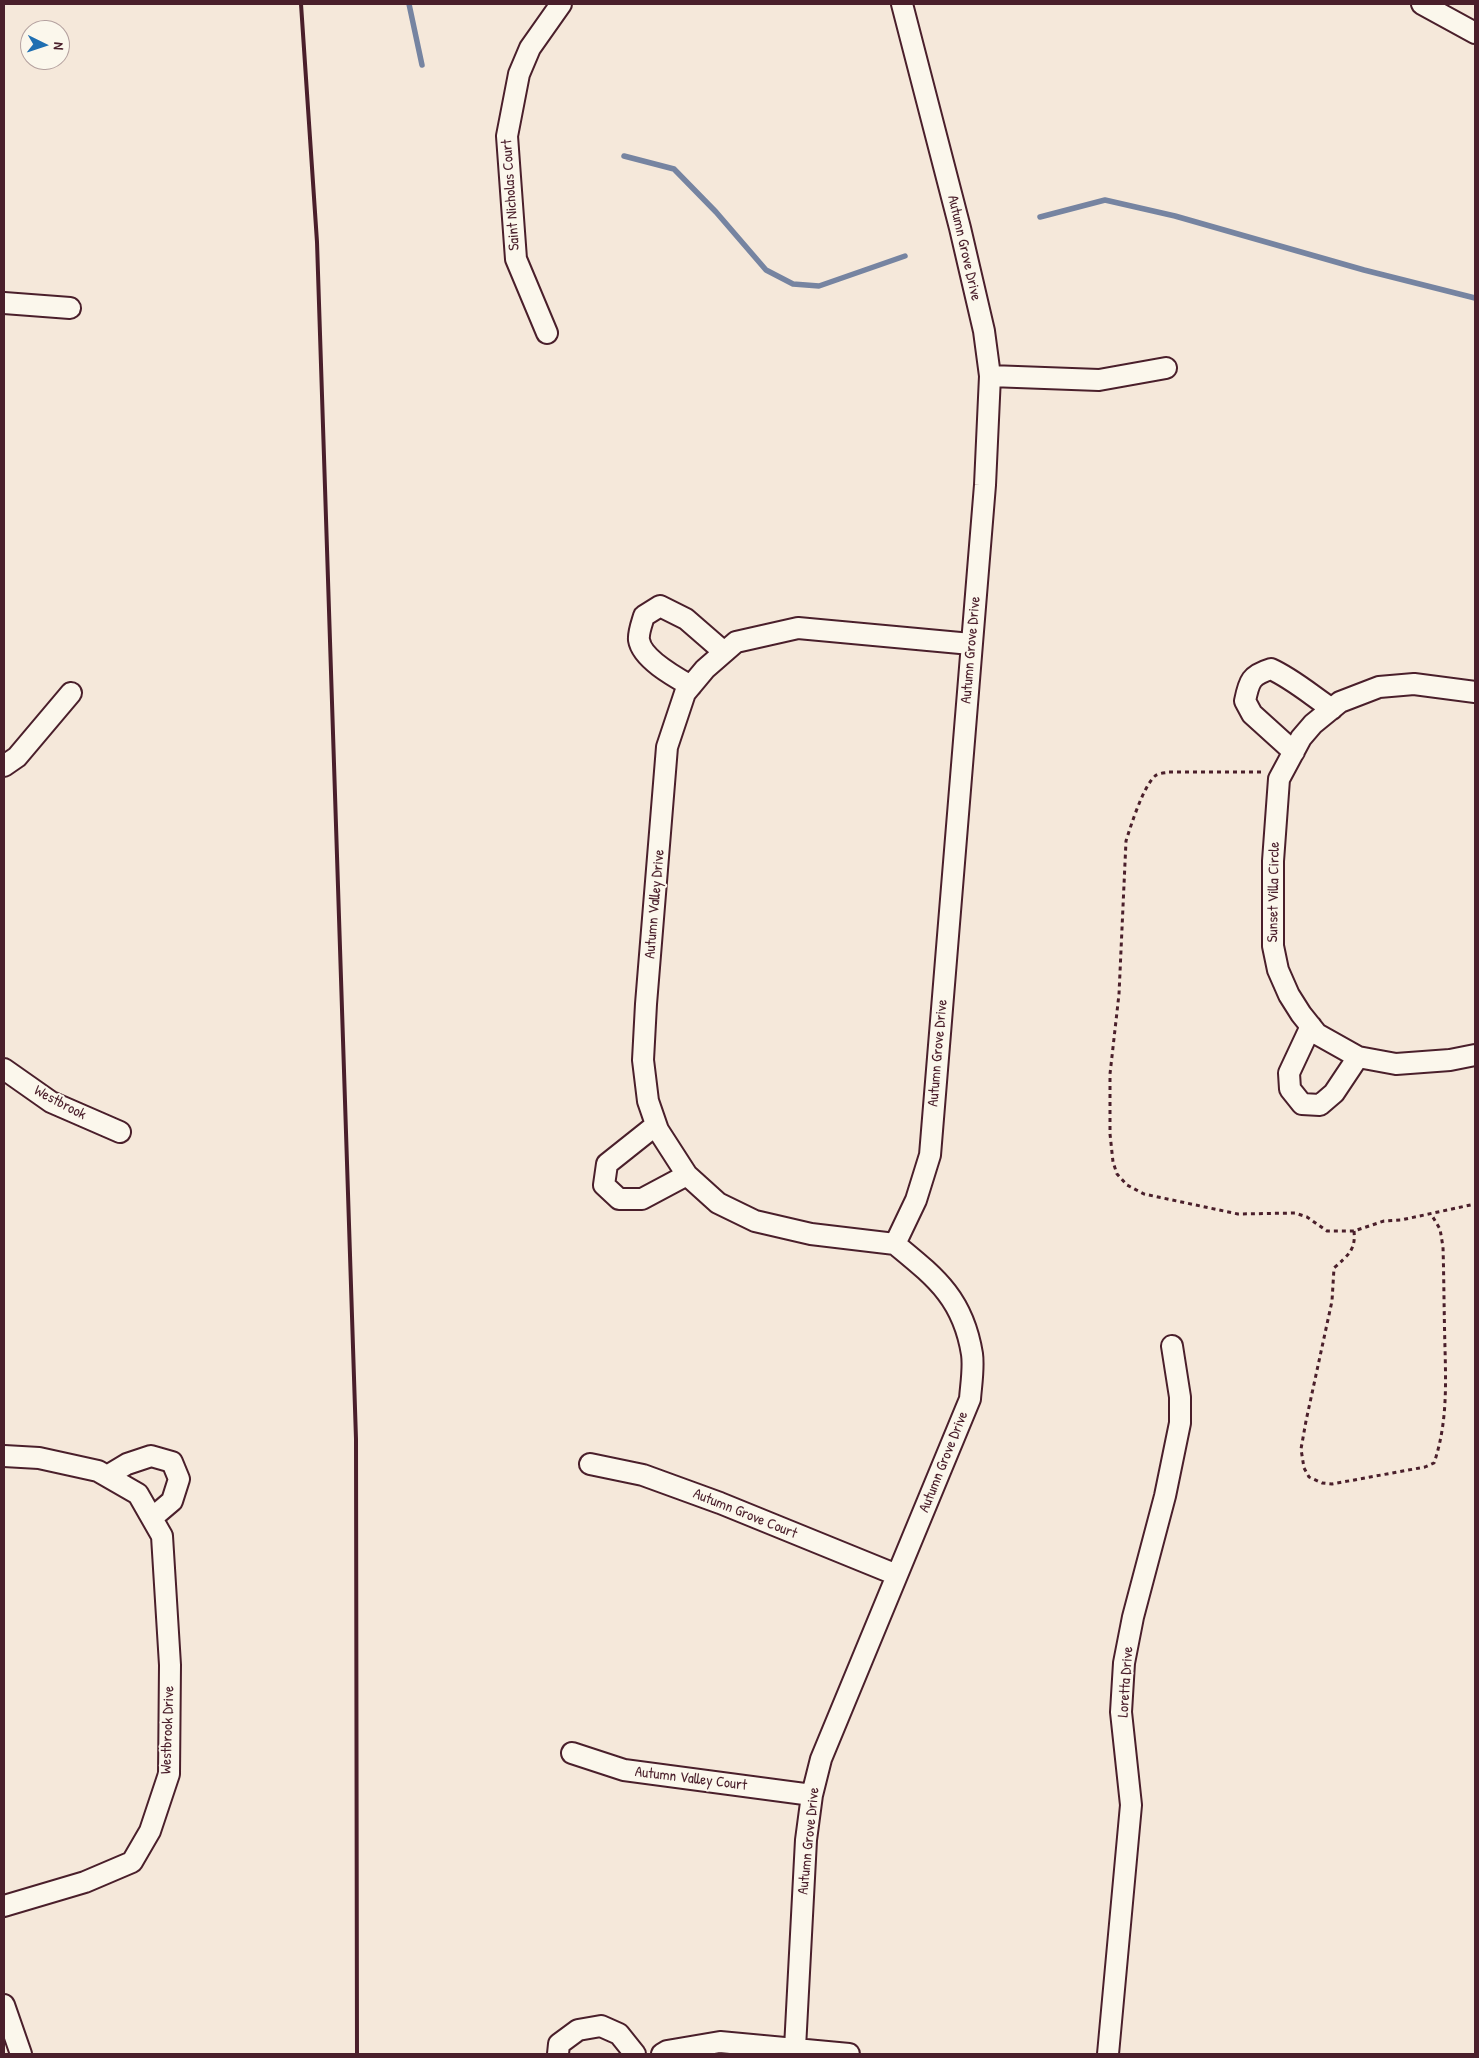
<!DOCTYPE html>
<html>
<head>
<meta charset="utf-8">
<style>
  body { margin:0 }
  #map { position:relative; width:1479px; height:2058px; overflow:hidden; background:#f5e8da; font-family:"Patrick Hand",sans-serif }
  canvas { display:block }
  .frame { position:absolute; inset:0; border:5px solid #4a1f2b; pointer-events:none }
  .north { position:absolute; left:20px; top:20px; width:50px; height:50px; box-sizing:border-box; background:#fbf7ec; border:1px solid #b4a19f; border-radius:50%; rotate:94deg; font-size:14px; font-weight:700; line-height:20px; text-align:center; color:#4a1f2b }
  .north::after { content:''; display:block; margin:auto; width:18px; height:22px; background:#1f6fb2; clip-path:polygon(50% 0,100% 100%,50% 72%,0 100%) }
</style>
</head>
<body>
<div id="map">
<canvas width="1479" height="2058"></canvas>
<div class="frame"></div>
<div class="north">N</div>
</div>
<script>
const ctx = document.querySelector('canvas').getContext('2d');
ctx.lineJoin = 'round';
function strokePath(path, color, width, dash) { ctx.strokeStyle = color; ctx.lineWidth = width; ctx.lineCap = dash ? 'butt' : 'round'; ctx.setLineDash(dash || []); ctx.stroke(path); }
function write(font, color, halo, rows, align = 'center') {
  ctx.font = font + ' "Patrick Hand",sans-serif'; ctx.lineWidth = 4; ctx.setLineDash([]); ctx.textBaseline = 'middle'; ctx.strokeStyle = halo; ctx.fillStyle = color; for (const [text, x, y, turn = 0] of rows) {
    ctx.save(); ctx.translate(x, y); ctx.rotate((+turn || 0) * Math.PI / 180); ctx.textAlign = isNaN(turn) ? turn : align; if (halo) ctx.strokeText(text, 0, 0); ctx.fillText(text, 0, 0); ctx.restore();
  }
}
strokePath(new Path2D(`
  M409,4L422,65
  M624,156L674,169L716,212L766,270L793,284L819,286L905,256
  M1040,217L1105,200L1175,216L1364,270L1475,298`), '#7684a1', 5.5);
const minor = new Path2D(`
  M1422,4L1475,33
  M4,303L70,308
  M547,333L516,259L507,136L519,74L530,48L561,4
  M990,376L1099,380L1166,368
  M691,686C675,677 642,659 639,640C638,633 642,623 644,616L660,606L686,619L724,652
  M1475,692L1414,684L1379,687L1340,702L1313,724L1301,738L1279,779L1273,861V946L1278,970L1289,995L1301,1014L1317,1034L1358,1057L1396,1064L1450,1060L1475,1055
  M1294,752L1252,714L1245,701C1249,681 1251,675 1271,669C1293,679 1311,695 1332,709
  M4,766L17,757L71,693
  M1311,1026L1289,1073L1290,1089L1302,1104L1320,1105L1334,1093L1358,1057
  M4,1069L51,1102L120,1132
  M656,1125L607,1164L604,1185L619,1199H642L687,1175
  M895,1244L811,1234L755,1221L718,1203L687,1175L658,1130L648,1101L643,1060L646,1004L667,747L685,693L705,669L736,642L798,628L971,644
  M4,1456L39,1458L98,1471L138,1494L162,1536L170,1665L169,1774L150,1831L132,1862L85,1882L4,1906
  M590,1464L643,1475L720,1503L897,1575
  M107,1476L127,1464L151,1456L172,1462L179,1479L172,1501L152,1518
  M572,1753L624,1770L812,1795
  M4,2005L21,2054
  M795,2048L806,1840L812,1795L821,1759L970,1399C971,1385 974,1368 972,1354C963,1298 935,1277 895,1244L916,1200L930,1155L985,485L990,376L984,331L960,228L902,4
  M558,2054L559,2044L578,2030L601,2026L619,2034L635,2054
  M662,2054L667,2051L720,2042L849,2054
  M1108,2054L1131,1805L1121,1712L1124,1663L1133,1617L1165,1496L1180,1423V1397L1172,1346`);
strokePath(minor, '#4a1f2b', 24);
strokePath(new Path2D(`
  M1261,772H1169C1165,773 1158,773 1155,776C1143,787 1131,825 1126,841L1119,994L1110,1074V1134L1113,1162L1117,1174L1127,1185L1144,1194L1238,1214L1295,1213L1307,1217L1327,1231H1354L1384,1221L1401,1220L1475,1204
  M1354,1231C1356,1250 1348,1255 1334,1268L1332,1301L1306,1421L1301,1449L1304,1468L1309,1477L1322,1483L1332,1484L1425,1467L1434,1463C1447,1425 1446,1387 1445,1348C1444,1314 1444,1281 1443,1247L1440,1229L1431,1214`), '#4a1f2b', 3, [4, 4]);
strokePath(minor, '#fbf7ec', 20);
strokePath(new Path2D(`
  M301,4L317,242L356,1439L357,2054`), '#4a1f2b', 4);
write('15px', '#4a1f2b', '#fbf7ec', [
  ["Saint Nicholas Court",511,195,-94],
  ["Autumn Grove Drive",964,248,77],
  ["Autumn Grove Drive",971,650,-85],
  ["Sunset Villa Circle",1274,892,-89],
  ["Autumn Valley Drive",655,904,-85],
  ["Autumn Grove Drive",938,1053,-85],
  ["Westbrook",60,1103,28],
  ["Autumn Grove Drive",944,1462,-68],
  ["Autumn Grove Court",745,1514,22],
  ["Loretta Drive",1126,1682,-86],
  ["Westbrook Drive",168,1730,-88],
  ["Autumn Valley Court",691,1779,7],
  ["Autumn Grove Drive",809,1841,-84]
]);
</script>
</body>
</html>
